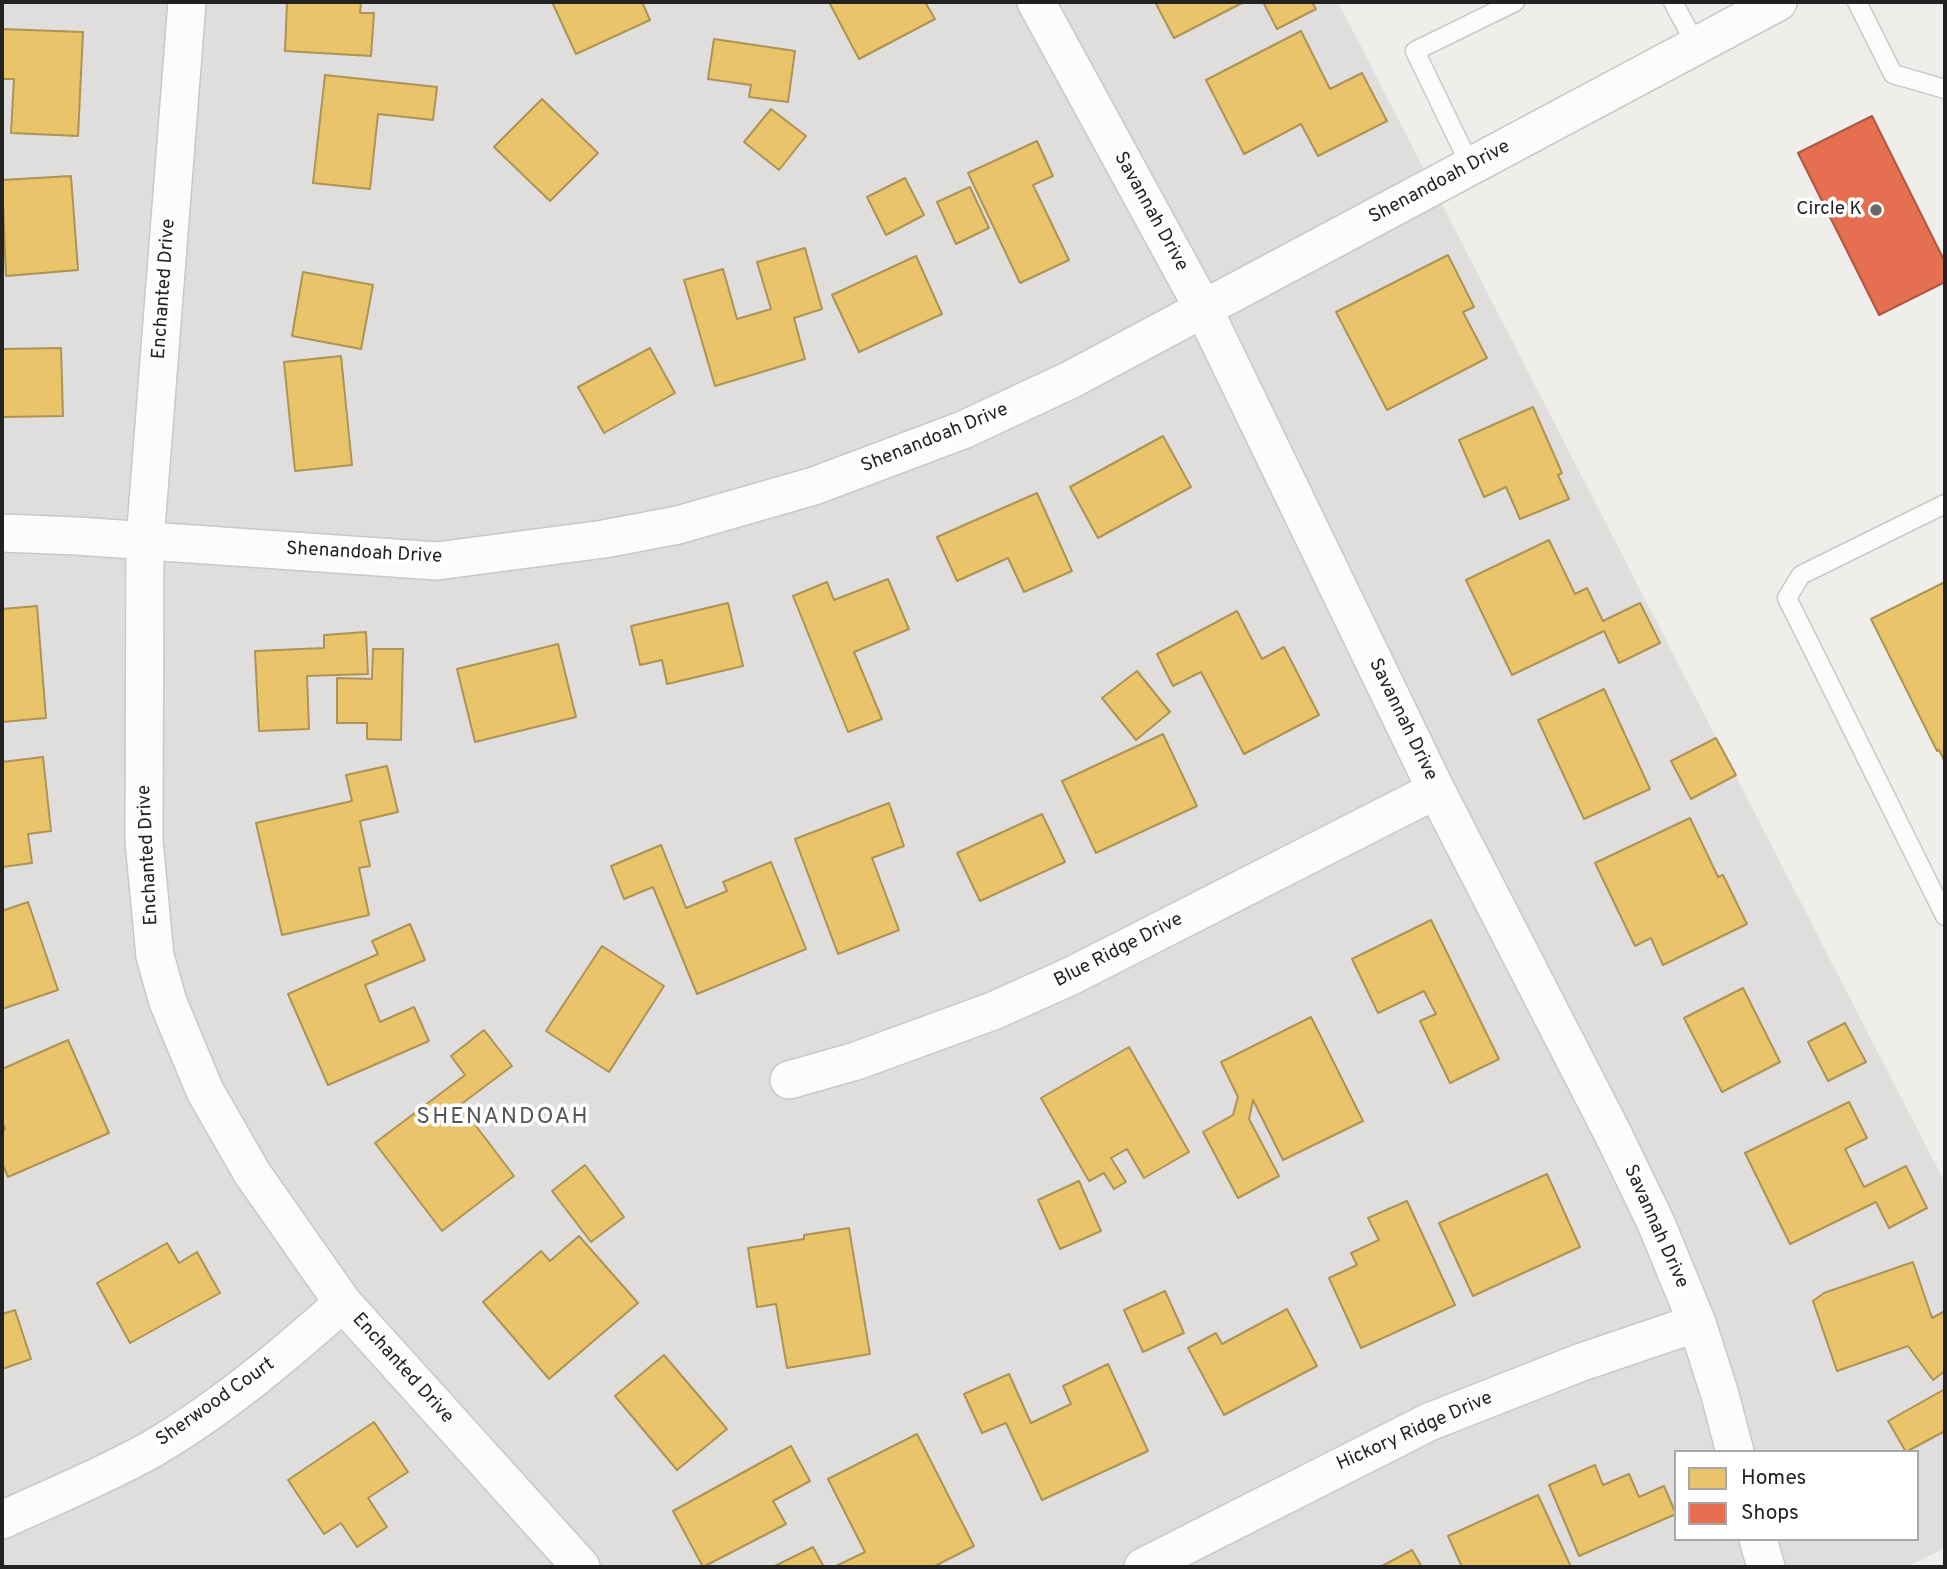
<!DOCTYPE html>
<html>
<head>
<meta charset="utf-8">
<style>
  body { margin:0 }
  #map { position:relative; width:1947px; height:1569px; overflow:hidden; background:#f0eeeb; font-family:Overpass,sans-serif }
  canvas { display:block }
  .frame { position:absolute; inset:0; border:4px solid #222; pointer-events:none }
  .legend { position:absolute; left:1674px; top:1450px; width:245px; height:91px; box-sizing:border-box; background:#fff; border:2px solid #a7a7a7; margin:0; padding:9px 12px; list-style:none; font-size:21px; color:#222 }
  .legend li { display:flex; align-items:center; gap:14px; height:35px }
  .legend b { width:35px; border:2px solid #a7a7a7 }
</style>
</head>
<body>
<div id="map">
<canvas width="1947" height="1569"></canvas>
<div class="frame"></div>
<ul class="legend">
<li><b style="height:19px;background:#e9c46a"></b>Homes</li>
<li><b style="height:19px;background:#e76f51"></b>Shops</li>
</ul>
</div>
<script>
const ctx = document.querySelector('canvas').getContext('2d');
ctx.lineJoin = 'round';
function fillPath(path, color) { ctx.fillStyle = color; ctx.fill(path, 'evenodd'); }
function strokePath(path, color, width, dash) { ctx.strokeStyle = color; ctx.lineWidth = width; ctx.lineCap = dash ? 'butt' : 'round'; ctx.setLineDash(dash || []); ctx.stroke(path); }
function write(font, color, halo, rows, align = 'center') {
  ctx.font = font + ' Overpass,sans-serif'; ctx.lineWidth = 7; ctx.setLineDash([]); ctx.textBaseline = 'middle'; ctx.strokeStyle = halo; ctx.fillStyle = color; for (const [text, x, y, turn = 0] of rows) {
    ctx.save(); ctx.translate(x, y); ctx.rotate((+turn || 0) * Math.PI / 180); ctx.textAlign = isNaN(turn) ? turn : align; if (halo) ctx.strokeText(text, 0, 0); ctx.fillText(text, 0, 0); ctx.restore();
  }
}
fillPath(new Path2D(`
  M2,2H1338L1945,1183V1548L1907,1567H2ZM1676,1452H1917V1539H1676Z`), '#dfdedc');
const homes = new Path2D(`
  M287,2H361L360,13H374L371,56L285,51Z
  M552,2H642L650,20L576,54Z
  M834,2H925L935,19L859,59L830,4Z
  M1155,2H1244L1174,38Z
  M1263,2H1312L1316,9L1277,29Z
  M2,29L83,32L78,136L11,133L14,79H2Z
  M1301,31L1330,89L1362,73L1387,121L1318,156L1301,124L1244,154L1206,80Z
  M714,39L795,51L788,102L749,97L751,85L708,79Z
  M325,75L437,87L433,120L378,114L370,189L313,183Z
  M542,99L598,153L550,201L494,147Z
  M771,109L806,136L779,170L744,142Z
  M1037,141L1053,176L1033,185L1069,260L1020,283L968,173Z
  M71,176L78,270L6,276L2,180Z
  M905,178L924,215L886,235L867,197Z
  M970,187L989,228L956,244L937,202Z
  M805,248L822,309L794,318L805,359L715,386L684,280L723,269L737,319L771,309L757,262Z
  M1448,255L1474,307L1463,312L1487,358L1387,410L1336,312Z
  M916,256L942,314L859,352L832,295Z
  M303,272L373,285L361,349L292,336Z
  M61,348L63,416L2,417V349Z
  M650,348L675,393L604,433L578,387Z
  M341,356L352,465L295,471L284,362Z
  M1533,407L1562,473L1558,475L1569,499L1520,519L1506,487L1484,497L1459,440Z
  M1163,436L1191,487L1098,538L1070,487Z
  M1037,493L1072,571L1024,592L1008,558L957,581L937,537Z
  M1549,540L1575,594L1587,588L1603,621L1640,603L1660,643L1619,663L1604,631L1512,675L1466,580Z
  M888,579L909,629L854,652L882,719L848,732L793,596L827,582L834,600Z
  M1945,582V762L1939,750L1937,751L1871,619Z
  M728,603L743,666L667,684L662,660L640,665L631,626Z
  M37,606L46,718L2,722V609Z
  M1237,611L1262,659L1284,647L1319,715L1244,754L1201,672L1173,686L1157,654Z
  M366,632L368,674L307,676L309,729L259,731L255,651L324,648V635Z
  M558,644L576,717L475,742L457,669Z
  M373,649H403L401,740L367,739V723H337V678L372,679Z
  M1137,671L1170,712L1136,740L1102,698Z
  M1604,689L1650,789L1584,819L1538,720Z
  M1163,734L1197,806L1096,853L1062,781Z
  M1716,738L1736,775L1691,799L1671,761Z
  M43,757L51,831L28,834L32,863L2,867V762Z
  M387,766L398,812L360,821L370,866L359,868L369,915L282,935L256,823L352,801L346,775Z
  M889,803L904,846L872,858L899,930L838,954L795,839Z
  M1042,814L1065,862L980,901L957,853Z
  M1690,818L1718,877L1723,875L1747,924L1663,965L1651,938L1635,946L1595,863Z
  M661,845L686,908L727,891L723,882L771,862L806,949L697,994L653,887L624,899L611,866Z
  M28,902L58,990L2,1009V911Z
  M1431,920L1499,1059L1450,1083L1420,1021L1436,1014L1424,991L1378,1013L1352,959Z
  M410,924L425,960L365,985L380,1022L414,1007L429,1041L328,1085L288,994L378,954L372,941Z
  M602,946L664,986L609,1072L546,1031Z
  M1743,988L1780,1062L1722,1092L1684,1018Z
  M1311,1017L1363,1121L1283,1160L1253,1100L1249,1119L1279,1176L1238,1198L1203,1132L1233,1115L1238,1097L1221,1062Z
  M1845,1023L1866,1062L1828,1081L1808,1042Z
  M484,1030L512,1066L460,1105L514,1176L442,1231L375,1143L465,1075L451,1056Z
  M68,1040L109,1133L8,1177L2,1163V1130L5,1129L2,1122V1069Z
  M1129,1047L1189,1152L1144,1178L1127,1149L1111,1158L1126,1182L1114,1189L1104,1173L1089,1181L1041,1098Z
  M1849,1102L1867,1138L1845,1149L1864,1187L1906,1166L1927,1208L1889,1228L1876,1202L1790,1244L1745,1153Z
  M585,1165L624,1217L591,1242L552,1191Z
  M1547,1174L1580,1247L1473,1296L1439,1223Z
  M1079,1181L1101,1231L1060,1249L1038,1200Z
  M1407,1201L1455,1305L1361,1348L1329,1278L1357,1265L1351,1253L1379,1240L1368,1218Z
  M849,1228L870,1354L787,1368L776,1304L757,1307L748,1248L804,1239V1235Z
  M579,1236L638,1303L549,1379L483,1302L541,1251L550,1261Z
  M167,1243L179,1263L197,1252L220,1293L130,1343L97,1283Z
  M1913,1262L1932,1318L1945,1311V1371L1933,1380L1908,1346L1837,1371L1813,1301L1824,1293Z
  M1165,1291L1184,1333L1143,1352L1124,1310Z
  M1287,1309L1317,1366L1224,1415L1188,1348L1216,1333L1222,1344Z
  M15,1310L31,1359L2,1369V1314Z
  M664,1355L727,1429L677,1470L615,1396Z
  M1108,1364L1148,1451L1042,1500L1006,1423L982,1433L964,1394L1009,1374L1031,1423L1071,1404L1063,1386Z
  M1945,1389V1431L1906,1452L1888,1421Z
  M374,1422L408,1472L368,1498L387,1527L357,1547L341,1523L324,1534L288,1480Z
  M917,1434L974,1546L933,1567H834L865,1552L828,1479Z
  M791,1446L810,1481L773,1501L786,1524L703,1567L673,1511Z
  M1595,1465L1603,1485L1629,1474L1639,1497L1664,1486L1676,1514L1579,1556L1549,1485Z
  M1538,1495L1571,1567H1462L1448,1536Z
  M813,1547L824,1567H773Z
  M1412,1550L1422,1567H1380Z`);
fillPath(homes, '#e9c46a');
strokePath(homes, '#ad9354', 2);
const shops = new Path2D(`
  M1872,116L1945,262V282L1879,315L1798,153Z`);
fillPath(shops, '#e76f51');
strokePath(shops, '#ac5843', 2);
const service = new Path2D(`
  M1673,2L1696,45
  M1857,2L1893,74L1945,89
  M1471,167L1415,51L1515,2
  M1945,504L1801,575L1787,598L1945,916`);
const minor = new Path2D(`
  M187,2L145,541L144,841L155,956L168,1002L205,1091L252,1173L343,1303L581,1567
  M1036,2L1204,310L1436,790L1613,1134L1656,1223L1697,1323L1720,1395L1735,1452
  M2,533L77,536L437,561L604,539L678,525L814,486L963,430L1070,380L1778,2
  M789,1080L856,1061L993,1011L1071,976L1436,790
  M2,1520C52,1497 104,1476 152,1449C222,1408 283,1356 343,1303
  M1758,1539L1766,1567
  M1143,1567L1429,1422L1579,1363L1697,1323`);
strokePath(service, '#c9c8c7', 21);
strokePath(minor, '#c9c8c7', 40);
strokePath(service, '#fdfcfc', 18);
strokePath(minor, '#fdfcfc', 37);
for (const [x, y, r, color] of [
  [1876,210,7,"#6a6968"]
]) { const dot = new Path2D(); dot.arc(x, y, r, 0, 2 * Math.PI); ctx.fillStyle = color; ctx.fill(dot); strokePath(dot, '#fff', 2.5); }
write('19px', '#222', '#fff', [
  ["Shenandoah Drive",1440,183,-28],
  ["Savannah Drive",1150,212,61],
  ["Enchanted Drive",165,289,-86],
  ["Shenandoah Drive",935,439,-22],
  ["Shenandoah Drive",364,554,3],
  ["Savannah Drive",1402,720,64],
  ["Enchanted Drive",149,855,-93],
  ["Blue Ridge Drive",1119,951,-27],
  ["Savannah Drive",1655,1227,66],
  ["Enchanted Drive",402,1369,48],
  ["Sherwood Court",216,1403,-35],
  ["Hickory Ridge Drive",1415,1432,-24]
]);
write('19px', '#222', '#fff', [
  ["Circle K",1862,210]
], 'right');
ctx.letterSpacing = '2px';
write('23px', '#555', '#fff', [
  ["SHENANDOAH",503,1118]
]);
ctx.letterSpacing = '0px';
</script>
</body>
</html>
